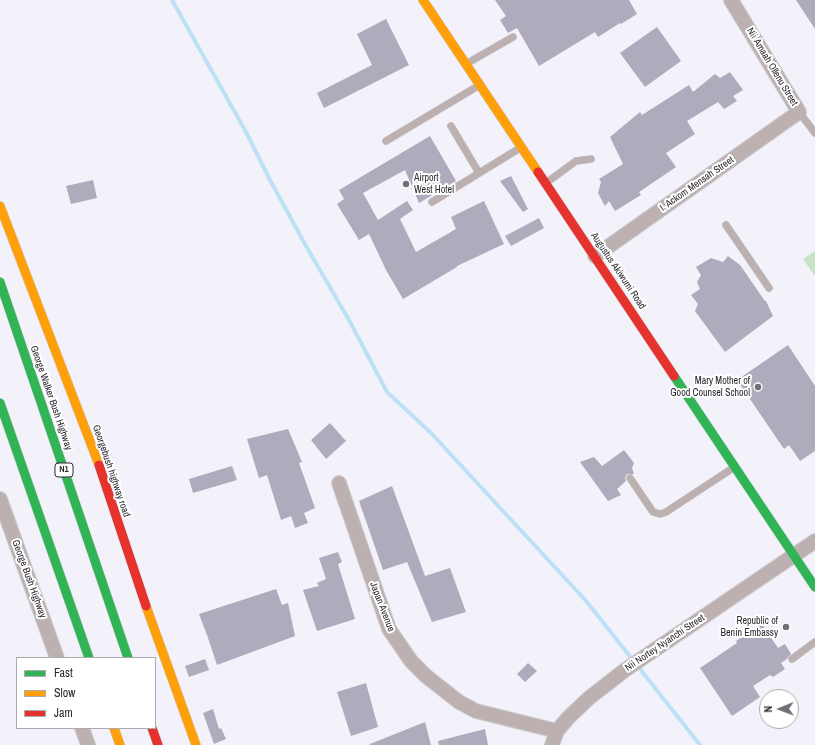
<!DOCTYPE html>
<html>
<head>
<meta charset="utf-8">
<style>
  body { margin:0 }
  #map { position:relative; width:815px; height:745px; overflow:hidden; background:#f3f2fa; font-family:"Archivo Narrow",sans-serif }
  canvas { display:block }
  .legend { position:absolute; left:16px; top:657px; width:140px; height:72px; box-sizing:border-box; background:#fff; border:1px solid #abaaac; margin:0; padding:5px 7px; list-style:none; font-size:12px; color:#2c2a30 }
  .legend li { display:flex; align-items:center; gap:8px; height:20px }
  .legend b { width:20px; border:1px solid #abaaac }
  .north { position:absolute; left:759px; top:689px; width:40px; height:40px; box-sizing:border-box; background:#fff; border:1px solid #abaaac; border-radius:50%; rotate:269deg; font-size:11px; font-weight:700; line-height:16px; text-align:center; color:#2c2a30 }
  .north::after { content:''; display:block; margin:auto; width:14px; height:18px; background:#727077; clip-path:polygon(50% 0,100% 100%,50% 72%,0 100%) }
</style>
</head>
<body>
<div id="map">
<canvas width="815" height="745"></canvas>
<ul class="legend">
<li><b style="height:5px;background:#30b455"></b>Fast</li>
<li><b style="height:5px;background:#ff9f0a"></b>Slow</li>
<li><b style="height:5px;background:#e5322d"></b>Jam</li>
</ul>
<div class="north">N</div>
</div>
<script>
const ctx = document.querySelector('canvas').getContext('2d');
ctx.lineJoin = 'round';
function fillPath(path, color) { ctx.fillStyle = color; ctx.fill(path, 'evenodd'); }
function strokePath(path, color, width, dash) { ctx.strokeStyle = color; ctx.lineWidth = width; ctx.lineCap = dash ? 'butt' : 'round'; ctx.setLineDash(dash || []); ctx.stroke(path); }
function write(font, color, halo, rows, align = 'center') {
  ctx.font = font + ' "Archivo Narrow",sans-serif'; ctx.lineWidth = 4; ctx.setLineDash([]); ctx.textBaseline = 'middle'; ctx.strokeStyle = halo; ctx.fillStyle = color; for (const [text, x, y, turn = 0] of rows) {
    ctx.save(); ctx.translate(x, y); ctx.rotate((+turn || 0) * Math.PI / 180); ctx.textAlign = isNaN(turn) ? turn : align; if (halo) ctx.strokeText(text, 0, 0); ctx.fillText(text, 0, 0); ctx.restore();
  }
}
fillPath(new Path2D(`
  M815,251V276L803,259Z`), '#c8e4c6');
strokePath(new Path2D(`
  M172,0L246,132L270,180L306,246L349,320L387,392L431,433L587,602L700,745`), '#bce0f6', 4);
fillPath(new Path2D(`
  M495,0H629L637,14L621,24L620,23L598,37L595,32L539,66L517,28L508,33L500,20L506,16Z
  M796,0H815V29Z
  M386,19L409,65L324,108L317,93L372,65L357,34Z
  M657,27L681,61L645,87L620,53Z
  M730,72L743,90L733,96L737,101L724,109L718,102L687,121L695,134L666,153L676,167L639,192L641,195L615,211L609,201L605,206L598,193L601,182L599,179L623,164L610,137L640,112L642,115L689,85L693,92L715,74L720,78Z
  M430,136L456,181L419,203L405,170L363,193L378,220L407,201L413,210L400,219L416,252L456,229L451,217L484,201L504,244L457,266V267L403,299L386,270L369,234L359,240L337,204L344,199L339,190Z
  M511,176L528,209L523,212L500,181Z
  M93,180L97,198L71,204L66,186Z
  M539,218L544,228L511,246L505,236Z
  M728,256L740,265L765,301H766L773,316L725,352L695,311L698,304L691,295L700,289L697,282L701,275L696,267L711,258L723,262Z
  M788,345L815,386V451L800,461L789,445L784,449L737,380Z
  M330,423L346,441L326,459L311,440Z
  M288,429L302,462L299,463L315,508L304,513L308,523L295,528L291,516L281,520L267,475L259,478L247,439Z
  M624,450L634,463L632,468L634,474H627L625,478L626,481L617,489L621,495L608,501L580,462L594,457L602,466Z
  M232,466L237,480L193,493L189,479Z
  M392,486L425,576L450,568L466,612L432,622L407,562L383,570L359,501Z
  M338,552L342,562L338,564L355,619L317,631L303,590L319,586L317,583L326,579L319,558Z
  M276,589L282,605L288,603L295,636L217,665L207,635L199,614Z
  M762,624L778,648L785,644L791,654L788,657L787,659L781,663L785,669L773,677L770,675L753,686L760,697L732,716L700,668L737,643L736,641Z
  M205,659L209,670L189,677L185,666Z
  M528,663L537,671L525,682L517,674Z
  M366,683L378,727L351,736L337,692Z
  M213,709L219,729L221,728L226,739L214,744L203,713Z
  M425,722L431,745H370V744Z
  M485,729L488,745H439L438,741Z`), '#afaabc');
const lane = new Path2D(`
  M466,64L513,37
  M799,112L815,133
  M451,126L479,173
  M386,141L478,86
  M546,183L576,161L591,159
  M432,202L520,148
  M726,225L769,288
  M630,478L653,512L660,514L666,512L733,468
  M792,659L815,642`);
const street = new Path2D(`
  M595,256L799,112L731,0
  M339,483L389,629L411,661L426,676L459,702L476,711L557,731
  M0,499L57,658
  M82,728L88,745
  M552,745L557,731L568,718L589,698L625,670L815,541`);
const fast = new Path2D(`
  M0,282L128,658
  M674,376L815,587
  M0,403L89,658`);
const slow = new Path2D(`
  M423,0L538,172
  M0,206L99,465
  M146,606L196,745
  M114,728L120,745`);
const jam = new Path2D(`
  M538,172L674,376
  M99,465L146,606
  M152,728L158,745`);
strokePath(lane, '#d0cfd5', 8);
strokePath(street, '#d0cfd5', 16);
strokePath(fast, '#d0cfd5', 10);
strokePath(slow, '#d0cfd5', 10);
strokePath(jam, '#d0cfd5', 10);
strokePath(lane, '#bcb0b0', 7);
strokePath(street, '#bcb0b0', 14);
strokePath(fast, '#30b455', 9);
strokePath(slow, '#ff9f0a', 9);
strokePath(jam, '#e5322d', 9);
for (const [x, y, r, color] of [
  [406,184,4,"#727077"],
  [758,387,4,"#727077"],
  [786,627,4,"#727077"]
]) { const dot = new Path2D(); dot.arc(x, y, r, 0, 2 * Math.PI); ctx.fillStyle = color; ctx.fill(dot); strokePath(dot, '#fff', 1.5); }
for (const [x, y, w] of [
  [64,470,18]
]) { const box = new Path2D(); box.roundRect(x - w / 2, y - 7, w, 14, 3); ctx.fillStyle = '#fff'; ctx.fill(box); strokePath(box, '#2c2a30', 1); }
write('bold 9px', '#2c2a30', null, [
  ["N1",64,470]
]);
write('10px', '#2c2a30', '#fff', [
  ["Nii Amaah Ollenu Street",772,67,59],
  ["I. Ackom Mensah Street",697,184,-35],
  ["Augustus Akiwumi Road",618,271,56],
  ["George Walker Bush Highway",51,398,71],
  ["Georgebush highway road",111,471,71],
  ["George Bush Highway",29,579,70],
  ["Japan Avenue",382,607,69],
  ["Nii Nortey Nyanchi Street",665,643,-34]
]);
write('10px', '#2c2a30', '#fff', [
  ["Airport",414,178,"left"],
  ["West Hotel",414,190,"left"],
  ["Mary Mother of",750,381],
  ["Good Counsel School",750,393],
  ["Republic of",778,621],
  ["Benin Embassy",778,633]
], 'right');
</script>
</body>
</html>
